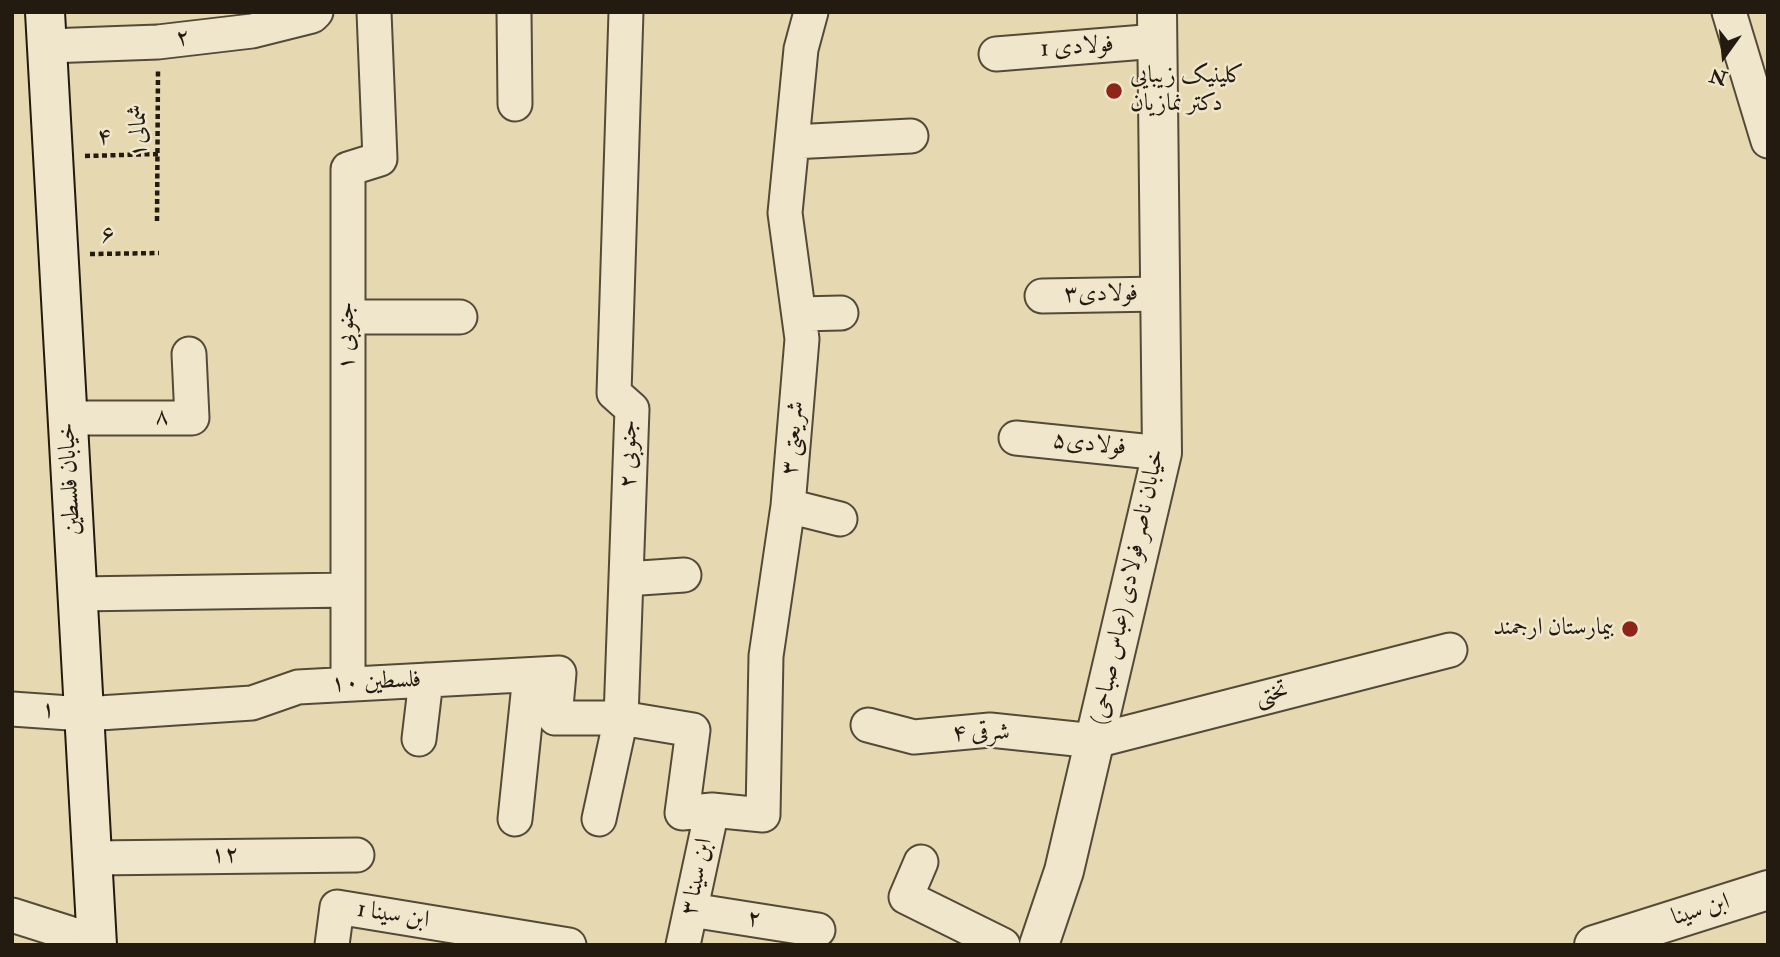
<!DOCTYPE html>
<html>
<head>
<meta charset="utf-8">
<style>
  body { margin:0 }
  #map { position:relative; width:1780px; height:957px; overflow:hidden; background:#e6d9b1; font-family:"IM FELL Double Pica",serif }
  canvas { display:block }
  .frame { position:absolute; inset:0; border:14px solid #231b10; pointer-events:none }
  .north { position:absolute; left:1689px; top:21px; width:70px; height:70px; -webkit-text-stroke:5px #efe6cc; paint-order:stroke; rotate:195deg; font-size:19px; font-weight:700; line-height:28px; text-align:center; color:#231b10 }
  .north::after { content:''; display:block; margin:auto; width:24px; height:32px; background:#231b10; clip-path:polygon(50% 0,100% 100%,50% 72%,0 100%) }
</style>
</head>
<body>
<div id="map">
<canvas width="1780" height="957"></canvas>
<div class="frame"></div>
<div class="north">N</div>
</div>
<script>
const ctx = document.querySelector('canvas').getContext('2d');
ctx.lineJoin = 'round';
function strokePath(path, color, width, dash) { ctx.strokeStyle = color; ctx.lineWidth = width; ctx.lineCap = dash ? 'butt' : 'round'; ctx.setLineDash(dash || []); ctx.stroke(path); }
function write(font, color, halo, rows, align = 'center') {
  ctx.font = font + ' "IM FELL Double Pica",Amiri,serif'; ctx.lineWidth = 5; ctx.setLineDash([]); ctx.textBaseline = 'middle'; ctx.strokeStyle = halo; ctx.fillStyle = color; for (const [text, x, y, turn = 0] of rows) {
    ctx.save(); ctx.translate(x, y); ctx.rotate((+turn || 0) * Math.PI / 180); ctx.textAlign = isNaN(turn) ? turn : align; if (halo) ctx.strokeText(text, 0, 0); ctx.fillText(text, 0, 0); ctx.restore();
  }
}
const minor = new Path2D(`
  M514,12L515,104
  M626,12L614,393L632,409L621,718L693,730L682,813L712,810L763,815L766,656L788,506L802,339L785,213L801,49L811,12
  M1729,12L1768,141
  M48,46L158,42L252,31L312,16L316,12
  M996,54L1157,41
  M792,142L911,136
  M1042,296L1160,294
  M799,314L841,313
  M348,317H460
  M67,418H192L189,354
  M1016,438L1162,453
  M788,506L840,519
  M626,579L684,575
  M77,594L348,590
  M348,684V169L380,159L374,12
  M12,709L84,714L252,703L298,687L559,673L555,718H621L599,819
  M868,725L914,737L990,730L1095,741L1450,650
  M419,739L426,680
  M515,819L530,675
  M93,858L357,855
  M921,862L906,897L1003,945
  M691,910L818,930
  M12,915L97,942
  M332,945L337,907L569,945
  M683,945L712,810`);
const tertiary = new Path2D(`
  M1039,945L1064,871L1162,453L1157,12
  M1594,945L1768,890`);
const secondary = new Path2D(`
  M45,12L97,945`);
strokePath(minor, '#544a38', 37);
strokePath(tertiary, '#544a38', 42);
strokePath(secondary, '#231b10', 42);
strokePath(new Path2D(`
  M85,156L158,154
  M157,221L158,71
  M90,254L159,253`), '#231b10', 4.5, [5, 3.5]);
strokePath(minor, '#efe6cc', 33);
strokePath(tertiary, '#efe6cc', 38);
strokePath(secondary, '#efe6cc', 38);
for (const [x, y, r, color] of [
  [1114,91,9,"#8f2418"],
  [1630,629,9,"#8f2418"]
]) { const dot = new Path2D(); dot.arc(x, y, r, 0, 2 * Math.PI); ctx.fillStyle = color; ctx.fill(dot); strokePath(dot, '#efe6cc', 2.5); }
write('24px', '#231b10', '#efe6cc', [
  ["۲",183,39,-7],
  ["فولادی 1",1077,48,-4],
  ["شمالی۱",140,131,-90],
  ["۴",104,138,-2],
  ["۶",108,236,-1],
  ["فولادی۳",1101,295,-1],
  ["۱ جنوبی",348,336,-90],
  ["۸",162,418],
  ["شریعتی ۳",794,438,-85],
  ["فولادی۵",1089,445,6],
  ["۲ جنوبی",630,454,-89],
  ["خیابان فلسطین",71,479,-93],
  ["خیابان ناصر فولادی (عباس صباحی)",1129,587,-78],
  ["فلسطین ۱۰",376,683,-3],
  ["تختی",1272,695,-14],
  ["۱",48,711,4],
  ["۴ شرقی",981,734,-1],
  ["۱۲",225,856,-1],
  ["ابن سینا ۳",698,877,-78],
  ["ابن سینا",1701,911,-17],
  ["ابن سینا 1",393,916,9],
  ["۲",754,920,9]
]);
write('24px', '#231b10', '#efe6cc', [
  ["کلینیک زیبایی",1130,77],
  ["دکتر نمازیان",1130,105],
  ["بیمارستان ارجمند",1614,629,"right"]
], 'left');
</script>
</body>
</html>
